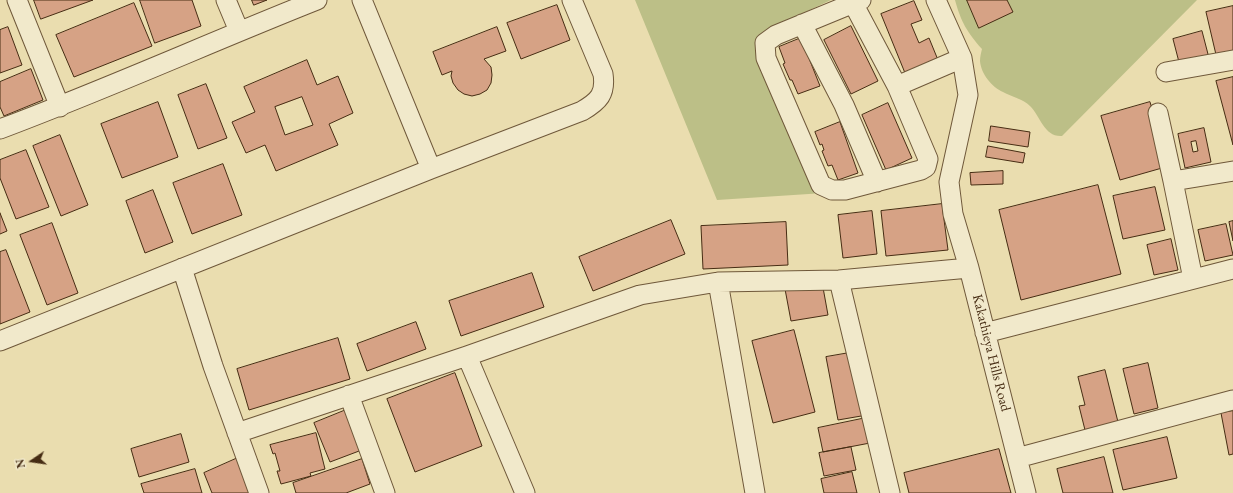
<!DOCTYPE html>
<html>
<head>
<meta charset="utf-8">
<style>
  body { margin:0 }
  #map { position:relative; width:1233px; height:493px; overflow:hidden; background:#eaddaf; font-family:"EB Garamond",serif }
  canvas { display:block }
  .north { position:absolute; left:12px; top:441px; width:40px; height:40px; -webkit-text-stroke:3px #f1e9cb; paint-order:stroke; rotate:257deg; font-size:11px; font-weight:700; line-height:16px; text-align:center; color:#462c13 }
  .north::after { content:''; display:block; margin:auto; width:14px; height:18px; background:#462c13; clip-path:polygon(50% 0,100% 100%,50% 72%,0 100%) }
</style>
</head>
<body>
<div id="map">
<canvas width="1233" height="493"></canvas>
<div class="north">N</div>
</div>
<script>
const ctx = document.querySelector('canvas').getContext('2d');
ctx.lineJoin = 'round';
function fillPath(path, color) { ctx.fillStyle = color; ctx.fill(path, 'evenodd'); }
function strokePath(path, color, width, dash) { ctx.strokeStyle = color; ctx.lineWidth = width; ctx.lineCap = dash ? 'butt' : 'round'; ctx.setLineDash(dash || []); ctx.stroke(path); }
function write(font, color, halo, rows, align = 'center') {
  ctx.font = font + ' "EB Garamond",serif'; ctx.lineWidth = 3; ctx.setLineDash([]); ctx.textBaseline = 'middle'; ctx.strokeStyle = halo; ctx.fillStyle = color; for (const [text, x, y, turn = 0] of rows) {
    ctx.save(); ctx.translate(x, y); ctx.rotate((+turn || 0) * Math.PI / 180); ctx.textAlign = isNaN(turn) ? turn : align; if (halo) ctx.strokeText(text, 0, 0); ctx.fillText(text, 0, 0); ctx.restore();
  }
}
fillPath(new Path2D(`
  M635,0H831L763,32L759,35L757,39L824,193L717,200Z
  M955,0H1197L1062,136C1044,137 1041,117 1030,106C1023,99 1012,97 1003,92C992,87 981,74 980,61C980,57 981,53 982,49C967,32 961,22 955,0Z`), '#bcbf87');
const building = new Path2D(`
  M34,0H93L41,19Z
  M140,0H192L201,26L155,43Z
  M252,0H267L254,5Z
  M967,0H1007L1013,12L979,28Z
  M914,1L922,20L911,24L919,43L929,38L938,60L905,73L881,14Z
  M134,3L152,46L74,77L56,35Z
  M557,5L570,40L521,59L507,23Z
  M1233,6V55L1217,59L1206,12Z
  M851,26L878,81L851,94L824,40Z
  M8,27L22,65L0,73V30Z
  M497,27L506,51L484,59L491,67L492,75L491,83L487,90L480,94L472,96L464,94L458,90L453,83L451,76L452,71L442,75L433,52Z
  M1202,31L1209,58L1180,66L1173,39Z
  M801,38L820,86L798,94L792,80H790L783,64L785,63L779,47Z
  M307,60L317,85L338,76L353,113L329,124L338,145L276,171L265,145L246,153L232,122L255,112L244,87ZM302,97L313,125L285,135L275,107Z
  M31,69L43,100L4,116L0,107V82Z
  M1233,77V145L1216,81Z
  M206,84L227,138L198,149L178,95Z
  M158,102L178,157L122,178L101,124Z
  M1150,102L1169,166L1120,180L1101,116Z
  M888,103L912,158L886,170L862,115Z
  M840,122L858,173L838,180L832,165L828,166L822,151L824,150L822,144L820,145L815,132Z
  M991,126L1030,132L1028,147L989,141Z
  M1204,128L1211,162L1185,168L1178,134ZM1196,141L1198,151L1193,152L1191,142Z
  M60,135L88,205L61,216L33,146Z
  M988,146L1025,153L1023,163L986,157Z
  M26,150L49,207L16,219L0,178V160Z
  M223,164L242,215L192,234L173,183Z
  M1003,171V184L971,185L970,173Z
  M1098,185L1121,274L1021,300L999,210Z
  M1155,187L1165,230L1123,239L1113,196Z
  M153,190L173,242L145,253L126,201Z
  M942,204L948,250L886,256L881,211Z
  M872,211L877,254L843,258L838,215Z
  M0,213L7,231L0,234Z
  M671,220L685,254L593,291L579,257Z
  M1233,221V241L1229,222Z
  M786,222L788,265L703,269L701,226Z
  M52,223L78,293L47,305L20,235Z
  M1226,224L1233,255L1205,261L1198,230Z
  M1171,239L1178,270L1154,275L1147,245Z
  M6,250L30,312L0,324V252Z
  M532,273L544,307L461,336L449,301Z
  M822,282L828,315L791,321L785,289Z
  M416,322L426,349L367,371L357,344Z
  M794,330L815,412L773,423L752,341Z
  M338,338L350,379L249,410L237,369Z
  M855,352L867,415L838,420L826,357Z
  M1148,363L1158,408L1134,414L1123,369Z
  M1105,370L1118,422L1085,430L1079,406L1085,405L1078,377Z
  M455,373L482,446L415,472L387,399Z
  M351,408L367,448L330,462L314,423Z
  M1233,411V454L1229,455L1221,413Z
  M866,418L870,443L823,452L818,428Z
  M316,433L325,469L310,473L311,476L281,484L277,471H280L275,453L273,454L270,445Z
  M181,434L189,462L139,477L131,449Z
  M1167,437L1177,478L1123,490L1113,450Z
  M851,447L856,470L824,476L819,453Z
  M999,449L1011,493H909L904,473Z
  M240,457L256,493H212L204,473Z
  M1104,457L1113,493H1063L1057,469Z
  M362,459L370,484L346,493H296L293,483Z
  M195,469L202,493H144L141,484Z
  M852,472L857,493H824L821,479Z`);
fillPath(building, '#d6a285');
strokePath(building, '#462c13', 1);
const minor = new Path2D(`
  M17,0L60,107
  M226,0L239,31
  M362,0L431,169
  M861,0L776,35L765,43L766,58L821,185L832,190H845L921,170L926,167L928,159L897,86L962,58
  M936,0L962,58L968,95L949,182L953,214L969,268L1026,493
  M853,3L897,86
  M802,24L844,105L877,182
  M1166,72L1233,60
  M1158,113L1173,181L1233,171
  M0,129C107,89 211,42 317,0
  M1173,181L1193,279
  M182,268L213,366L259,493
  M839,280L890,493
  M718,282L755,493
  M985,333L1233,269
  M0,341L431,169L582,111C599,101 606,94 603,74L572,0
  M467,356L525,493
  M349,395L385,493
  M237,433L467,356L640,295L718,282L839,280L969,268
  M1017,458L1233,400`);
strokePath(minor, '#6f583a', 21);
strokePath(minor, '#f1e9cb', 19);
write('14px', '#462c13', '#f1e9cb', [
  ["Kakathieya Hills Road",991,353,76]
]);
</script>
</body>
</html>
